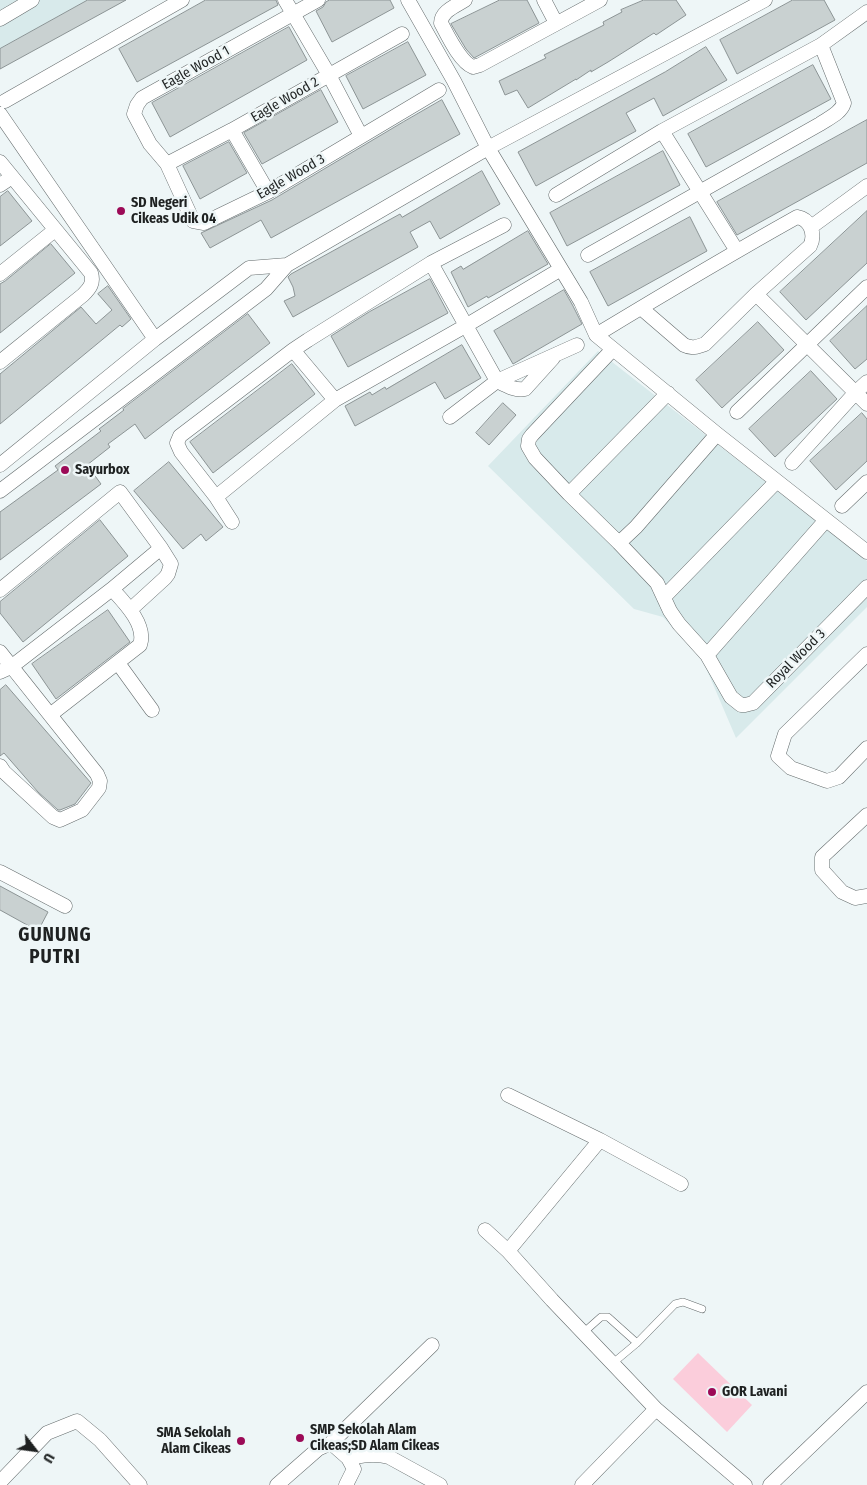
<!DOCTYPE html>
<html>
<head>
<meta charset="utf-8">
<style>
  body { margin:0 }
  #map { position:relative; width:867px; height:1485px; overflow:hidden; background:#eef6f7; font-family:"Fira Sans Condensed",sans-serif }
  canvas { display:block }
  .north { position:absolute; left:10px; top:1425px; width:50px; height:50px; -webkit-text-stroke:4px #eef6f7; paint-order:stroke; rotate:120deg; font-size:14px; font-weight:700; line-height:20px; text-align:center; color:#1e2121 }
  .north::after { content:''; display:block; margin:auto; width:18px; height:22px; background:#1e2121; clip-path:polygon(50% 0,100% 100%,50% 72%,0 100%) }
</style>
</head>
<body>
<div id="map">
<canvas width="867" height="1485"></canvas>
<div class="north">U</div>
</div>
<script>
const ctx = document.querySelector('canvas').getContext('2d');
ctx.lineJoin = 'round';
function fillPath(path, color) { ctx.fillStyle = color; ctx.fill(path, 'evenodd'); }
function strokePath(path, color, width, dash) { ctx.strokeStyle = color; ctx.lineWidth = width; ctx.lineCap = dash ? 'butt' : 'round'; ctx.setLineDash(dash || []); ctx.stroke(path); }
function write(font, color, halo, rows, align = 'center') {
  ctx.font = font + ' "Fira Sans Condensed",sans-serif'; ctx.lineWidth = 5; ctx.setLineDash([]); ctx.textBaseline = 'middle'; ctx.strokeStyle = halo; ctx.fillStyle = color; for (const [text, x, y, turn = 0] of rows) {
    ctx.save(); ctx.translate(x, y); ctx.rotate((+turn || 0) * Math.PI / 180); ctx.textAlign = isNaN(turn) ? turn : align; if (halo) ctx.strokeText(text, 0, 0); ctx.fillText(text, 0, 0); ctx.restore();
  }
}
fillPath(new Path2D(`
  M0,0H93L0,49Z
  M598,351L867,561V607L736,738L703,661L663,617L634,609L488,466Z`), '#d8eaeb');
fillPath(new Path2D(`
  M698,1353L752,1405L727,1432L673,1379Z`), '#fbcddb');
const building = new Path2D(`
  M88,0H126L0,69V49Z
  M206,0H276L278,5L137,82L119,49Z
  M330,0H390L394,8L332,42L316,11L323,7L326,2Z
  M500,0H527L539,23L474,58L466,49L451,24Z
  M644,0H676L686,15L656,35L654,33L608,62L591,72V70L576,80V79L528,108L517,90L505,95L499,81L546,58L544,55L604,25L603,22L622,12L621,10Z
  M793,0H824L835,20L737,74L720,40Z
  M289,27L307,60L170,137L152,103Z
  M408,42L426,75L363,109L346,76Z
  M706,47L727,80L663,116L654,98L626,113L636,131L536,186L518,152L665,72Z
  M813,65L831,99L706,167L688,134Z
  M321,90L338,122L262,164L244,133Z
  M442,100L460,134L271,238L261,220L210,248L201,233L272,200L403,122Z
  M867,120V163L737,235L717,202Z
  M229,142L247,173L200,199L183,166Z
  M663,151L680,185L567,246L550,213Z
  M482,171L500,204L440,239L430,221L410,232L418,247L293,317L284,301L295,296L293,287L288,277L291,274L400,214L402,217Z
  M8,191L32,221L0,246V197Z
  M867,211V263L806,320L780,292Z
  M690,217L707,251L608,306L590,272Z
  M528,231L548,264L488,298L487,296L468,307L451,272L461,266L463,269Z
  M51,244L75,273L0,333V284L5,281Z
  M430,279L448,313L348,367L331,336L369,312Z
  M108,286L131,319L122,327L120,325L0,424V374L81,307L96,324L112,310L98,294Z
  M564,290L573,306L582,324L513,364L494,331Z
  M867,306V359L855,369L830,341Z
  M248,314L270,343L145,439L135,424L108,444L110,447L87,465L101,484L0,560V512L58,470L55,466L101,431L99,429L124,410L123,409Z
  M758,322L784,350L722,408L696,380Z
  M462,345L481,378L445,399L435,382L355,426L345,406L370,392L372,395L385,387L386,389Z
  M292,364L315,394L213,473L190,442Z
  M811,371L837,399L775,457L749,429Z
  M503,403L516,415L489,445L476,433Z
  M862,413L867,419V461L836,490L810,461Z
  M169,462L223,527L206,541L201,534L183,549L134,491Z
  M100,520L128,556L23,642L0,613V602Z
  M108,610L130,642L56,699L32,664Z
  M6,685L91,783L75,804L60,810H58L38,792L4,753L0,756V690Z
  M0,886L48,912L38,931L0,910Z`);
fillPath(building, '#c9d1d1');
strokePath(building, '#8c9495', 1);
const service = new Path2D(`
  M583,1333L601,1317H608L637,1343
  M613,1363L637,1343L675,1304L683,1302L702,1309`);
const minor = new Path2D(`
  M285,0L329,75L361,136
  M318,0L142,98L137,105L134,114L150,144L167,164L193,221L204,223L268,192L439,90
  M408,0L454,81L488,148L581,302L596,335C662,295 729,255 797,217C810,219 816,234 810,246L756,294L705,344C697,347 692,349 684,345L641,308
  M465,0C456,6 441,11 441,23C448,36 460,62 473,67L480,65L600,0
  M544,0L556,23
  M0,19L32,0
  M5,101L182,0
  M0,114L155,339
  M232,130L268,192
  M662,131L737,251
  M0,162L91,273C94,283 90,288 83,295L0,362
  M167,164L232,130L402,34
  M0,185L12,177
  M556,195L662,131L821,45L867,12
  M811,227L867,186
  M588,255L820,124C829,118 841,113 844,103L821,45
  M431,263L497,381L450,417
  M0,274L55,230
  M756,294L867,404
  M596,335L717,434L867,552
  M613,349L532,435L529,439L528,446L535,458L569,494L619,543
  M293,350L335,400
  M497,381L577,345
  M497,381C505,385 515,391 525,389L553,358
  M737,412L867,287
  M717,434L636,527L619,543L657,583L670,611L679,624L707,655L731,697L741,705H745L753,703L867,587
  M792,463L856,392L867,382
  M0,465L155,339L249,268L287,265
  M0,491L266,289L287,265L488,148L765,0
  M569,494L668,393
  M216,497L335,400L467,325L561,269
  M842,506L867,482
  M232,522L216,497L181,452L177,443L180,436L293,350L308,340L431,263L504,225
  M0,590L120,492L161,548L171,564L168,574L165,578L130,610
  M664,597L776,482
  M0,652L97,774L100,781L99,788L82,810L60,820L53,817L4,772L0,766
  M867,654L785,734L778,756L791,768L827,781L839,777L867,748
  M707,655L826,520
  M118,663L152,710
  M0,672L11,667L112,589L161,548
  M50,715L140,645C147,625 124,602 112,589
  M867,815L822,857V870L842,892L855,898L867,896
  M0,872L65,906
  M508,1095L600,1140
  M485,1230L508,1251L552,1300L656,1409L745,1485
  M508,1251L600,1140L681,1184
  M331,1443L432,1345
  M348,1458C362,1456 375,1453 389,1457L440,1485
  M0,1482L47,1433L77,1421L100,1440L140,1485
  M277,1485L318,1449L331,1443L348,1458L354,1469L346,1485
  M582,1485L656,1409
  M770,1485L867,1392`);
strokePath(service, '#656c6d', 8);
strokePath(minor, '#656c6d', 15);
strokePath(service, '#fff', 7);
strokePath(minor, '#fff', 14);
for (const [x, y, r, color] of [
  [121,211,5,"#9c0a57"],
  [65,470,5,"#9c0a57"],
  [712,1392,5,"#9c0a57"],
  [300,1438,5,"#9c0a57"],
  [241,1441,5,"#9c0a57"]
]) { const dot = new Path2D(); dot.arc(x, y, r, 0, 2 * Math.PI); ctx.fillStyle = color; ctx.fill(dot); strokePath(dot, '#eef6f7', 2); }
write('14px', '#1e2121', '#eef6f7', [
  ["Eagle Wood 1",196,68,-29],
  ["Eagle Wood 2",285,100,-30],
  ["Eagle Wood 3",291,177,-30],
  ["Royal Wood 3",796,659,-45]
]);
write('bold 14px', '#1e2121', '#eef6f7', [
  ["SD Negeri",131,203],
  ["Cikeas Udik 04",131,219],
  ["Sayurbox",75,470],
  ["GOR Lavani",722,1392],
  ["SMP Sekolah Alam",310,1430],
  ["Cikeas;SD Alam Cikeas",310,1446],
  ["SMA Sekolah",231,1433,"right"],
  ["Alam Cikeas",231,1449,"right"]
], 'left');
ctx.letterSpacing = '1px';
write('bold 19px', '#1e2121', '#eef6f7', [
  ["GUNUNG",55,936],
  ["PUTRI",55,958]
]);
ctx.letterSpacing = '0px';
</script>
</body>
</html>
